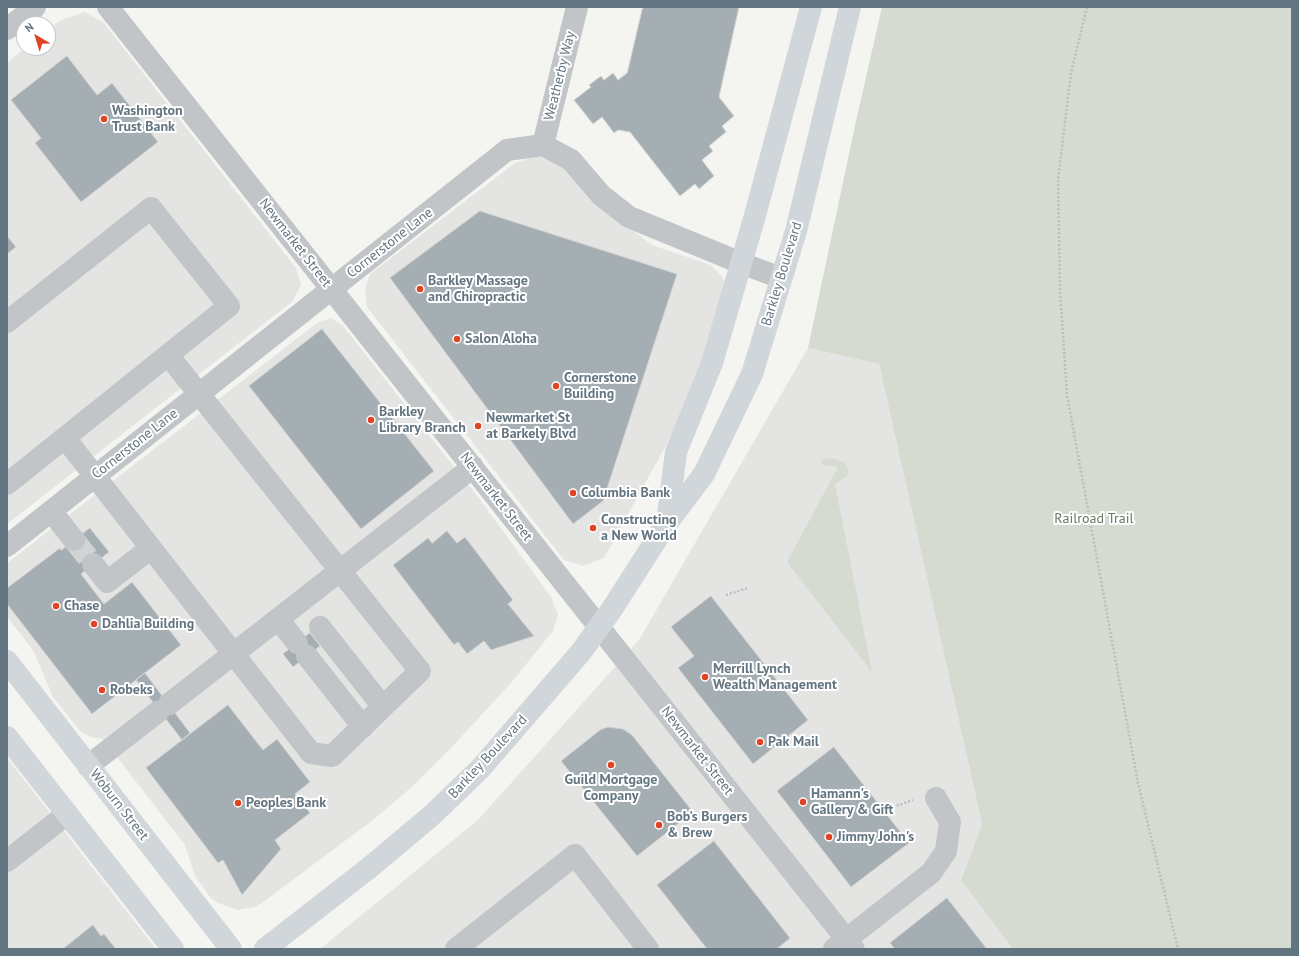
<!DOCTYPE html>
<html>
<head>
<meta charset="utf-8">
<style>
  body { margin:0 }
  #map { position:relative; width:1299px; height:956px; overflow:hidden; background:#f4f4f0; font-family:"PT Sans",sans-serif }
  canvas { display:block }
  .frame { position:absolute; inset:0; border:8px solid #637580; pointer-events:none }
  .north { position:absolute; left:16px; top:16px; width:40px; height:40px; box-sizing:border-box; background:#fff; border:1px solid #c1c8cc; border-radius:50%; rotate:322deg; font-size:11px; font-weight:700; line-height:16px; text-align:center; color:#637580 }
  .north::after { content:''; display:block; margin:auto; width:14px; height:18px; background:#df4425; clip-path:polygon(50% 0,100% 100%,50% 72%,0 100%) }
</style>
</head>
<body>
<div id="map">
<canvas width="1299" height="956"></canvas>
<div class="frame"></div>
<div class="north">N</div>
</div>
<script>
const ctx = document.querySelector('canvas').getContext('2d');
ctx.lineJoin = 'round';
function fillPath(path, color) { ctx.fillStyle = color; ctx.fill(path, 'evenodd'); }
function strokePath(path, color, width, dash) { ctx.strokeStyle = color; ctx.lineWidth = width; ctx.lineCap = dash ? 'butt' : 'round'; ctx.setLineDash(dash || []); ctx.stroke(path); }
function write(font, color, halo, rows, align = 'center') {
  ctx.font = font + ' "PT Sans",sans-serif'; ctx.lineWidth = 4; ctx.setLineDash([]); ctx.textBaseline = 'middle'; ctx.strokeStyle = halo; ctx.fillStyle = color; for (const [text, x, y, turn = 0] of rows) {
    ctx.save(); ctx.translate(x, y); ctx.rotate((+turn || 0) * Math.PI / 180); ctx.textAlign = isNaN(turn) ? turn : align; if (halo) ctx.strokeText(text, 0, 0); ctx.fillText(text, 0, 0); ctx.restore();
  }
}
fillPath(new Path2D(`
  M84,12L104,23L296,268L301,285L293,301L7,524V63L25,48H48V30L61,20Z
  M537,156L558,162L612,215L652,245L711,265L722,277L725,285L703,362L675,429L604,558L583,566L564,560L367,307L365,289L370,274L515,163Z
  M331,318L343,326L481,501L551,597L558,615L553,631L511,683L450,749L414,785L373,820L266,900L255,907L238,910L218,903L210,897L195,876L185,845L103,739L90,737L80,731L53,697L33,650L7,617V563L317,323Z
  M808,348L879,364L982,824L961,880L1013,949H320L478,820L639,640Z
  M7,758L156,949H7Z`), '#e4e5e3');
fillPath(new Path2D(`
  M882,7H1292V949H1013L961,880L982,824L879,364L808,348L856,121Z
  M833,458L843,462L849,470L847,476L835,484L872,672L787,562L838,467L823,465L821,460Z`), '#d5dbd1');
const building = new Path2D(`
  M643,7H739L719,97L734,116L722,126L726,132L709,146L713,151L702,160L714,176L699,189L695,184L680,196L630,132L618,130L614,133L602,117L593,124L574,100L591,87L589,85L601,76L604,80L613,73L618,80L627,73Z
  M67,56L97,95L112,83L158,142L81,202L35,143L41,138L11,100Z
  M480,211L677,274L603,501L573,524L390,278Z
  M7,236L16,247L7,254Z
  M322,329L434,471L361,529L249,386Z
  M90,528L109,552L81,574L104,604L132,582L181,645L92,714L7,604V588L60,548L61,550Z
  M447,531L457,543L465,537L513,600L508,604L534,636L491,650L484,641L467,654L458,642L454,645L393,565L428,538L432,543Z
  M711,596L808,720L753,764L678,668L694,656L671,627Z
  M310,633L320,646L293,667L283,654Z
  M145,673L190,733L182,740L136,680Z
  M228,705L263,750L277,739L310,782L295,794L310,813L275,840L281,849L242,895L223,860L218,863L146,768Z
  M608,727L623,729L632,735L693,812L637,856L561,761L600,730Z
  M834,747L909,843L851,887L777,791Z
  M714,841L790,938L777,949H707L657,885Z
  M947,898L987,949H895L890,943Z
  M93,925L101,936L104,934L116,949H63Z`);
fillPath(building, '#a5aeb2');
strokePath(building, '#d5d5d3', 1);
strokePath(new Path2D(`
  M74,540L93,564`), '#d0d4d4', 22, [22, 11]);
strokePath(new Path2D(`
  M1087,7L1071,73L1058,180L1060,290L1067,395L1138,783L1178,949
  M726,595L748,588
  M893,807L913,800
  M1291,949L1292,948`), '#bbbdbf', 2.5, [2, 2]);
strokePath(new Path2D(`
  M108,7L854,949
  M7,29L35,7
  M543,145L577,7
  M7,322L151,208L229,306L7,484
  M65,438L311,753L332,756L420,671L168,355
  M51,511L74,540
  M7,546L507,150L543,145L571,160L601,195L629,217L741,263L781,278
  M93,564L107,582L151,548
  M278,619L297,643
  M320,627L383,707
  M307,656L363,727
  M169,704L473,467
  M88,766L159,711
  M7,861L67,814
  M456,949L575,855L648,949
  M834,949L931,873L946,851L950,822L936,798`), '#c1c5c8', 22);
strokePath(new Path2D(`
  M667,523L676,452L712,363L754,219L811,7
  M7,661L231,949
  M7,737L173,949
  M265,949L369,868L431,816L480,769L581,652L612,609L667,523L704,474L752,374L796,231L850,7`), '#d1d6da', 22);
for (const [x, y, r, color] of [
  [104,119,4,"#df4425"],
  [420,289,4,"#df4425"],
  [457,339,4,"#df4425"],
  [556,386,4,"#df4425"],
  [371,420,4,"#df4425"],
  [478,426,4,"#df4425"],
  [573,493,4,"#df4425"],
  [593,528,4,"#df4425"],
  [56,606,4,"#df4425"],
  [94,624,4,"#df4425"],
  [705,677,4,"#df4425"],
  [102,690,4,"#df4425"],
  [760,742,4,"#df4425"],
  [611,765,4,"#df4425"],
  [803,802,4,"#df4425"],
  [238,803,4,"#df4425"],
  [659,825,4,"#df4425"],
  [829,837,4,"#df4425"]
]) { const dot = new Path2D(); dot.arc(x, y, r, 0, 2 * Math.PI); ctx.fillStyle = color; ctx.fill(dot); strokePath(dot, '#fff', 1.5); }
write('14px', '#637580', '#fff', [
  ["Weatherby Way",560,76,-76],
  ["Newmarket Street",295,243,52],
  ["Cornerstone Lane",390,243,-38],
  ["Barkley Boulevard",782,274,-73],
  ["Cornerstone Lane",135,444,-38],
  ["Newmarket Street",496,497,52],
  ["Newmarket Street",697,751,52],
  ["Barkley Boulevard",488,757,-47],
  ["Woburn Street",119,805,52]
]);
write('bold 14px', '#637580', '#fff', [
  ["Washington",112,111],
  ["Trust Bank",112,127],
  ["Barkley Massage",428,281],
  ["and Chiropractic",428,297],
  ["Salon Aloha",465,339],
  ["Cornerstone",564,378],
  ["Building",564,394],
  ["Barkley",379,412],
  ["Library Branch",379,428],
  ["Newmarket St",486,418],
  ["at Barkely Blvd",486,434],
  ["Columbia Bank",581,493],
  ["Constructing",601,520],
  ["a New World",601,536],
  ["Chase",64,606],
  ["Dahlia Building",102,624],
  ["Merrill Lynch",713,669],
  ["Wealth Management",713,685],
  ["Robeks",110,690],
  ["Pak Mail",768,742],
  ["Guild Mortgage",611,780,"center"],
  ["Company",611,796,"center"],
  ["Hamann's",811,794],
  ["Gallery & Gift",811,810],
  ["Peoples Bank",246,803],
  ["Bob's Burgers",667,817],
  ["& Brew",667,833],
  ["Jimmy John's",837,837]
], 'left');
write('14px', '#687862', '#fff', [
  ["Railroad Trail",1094,519]
]);
</script>
</body>
</html>
